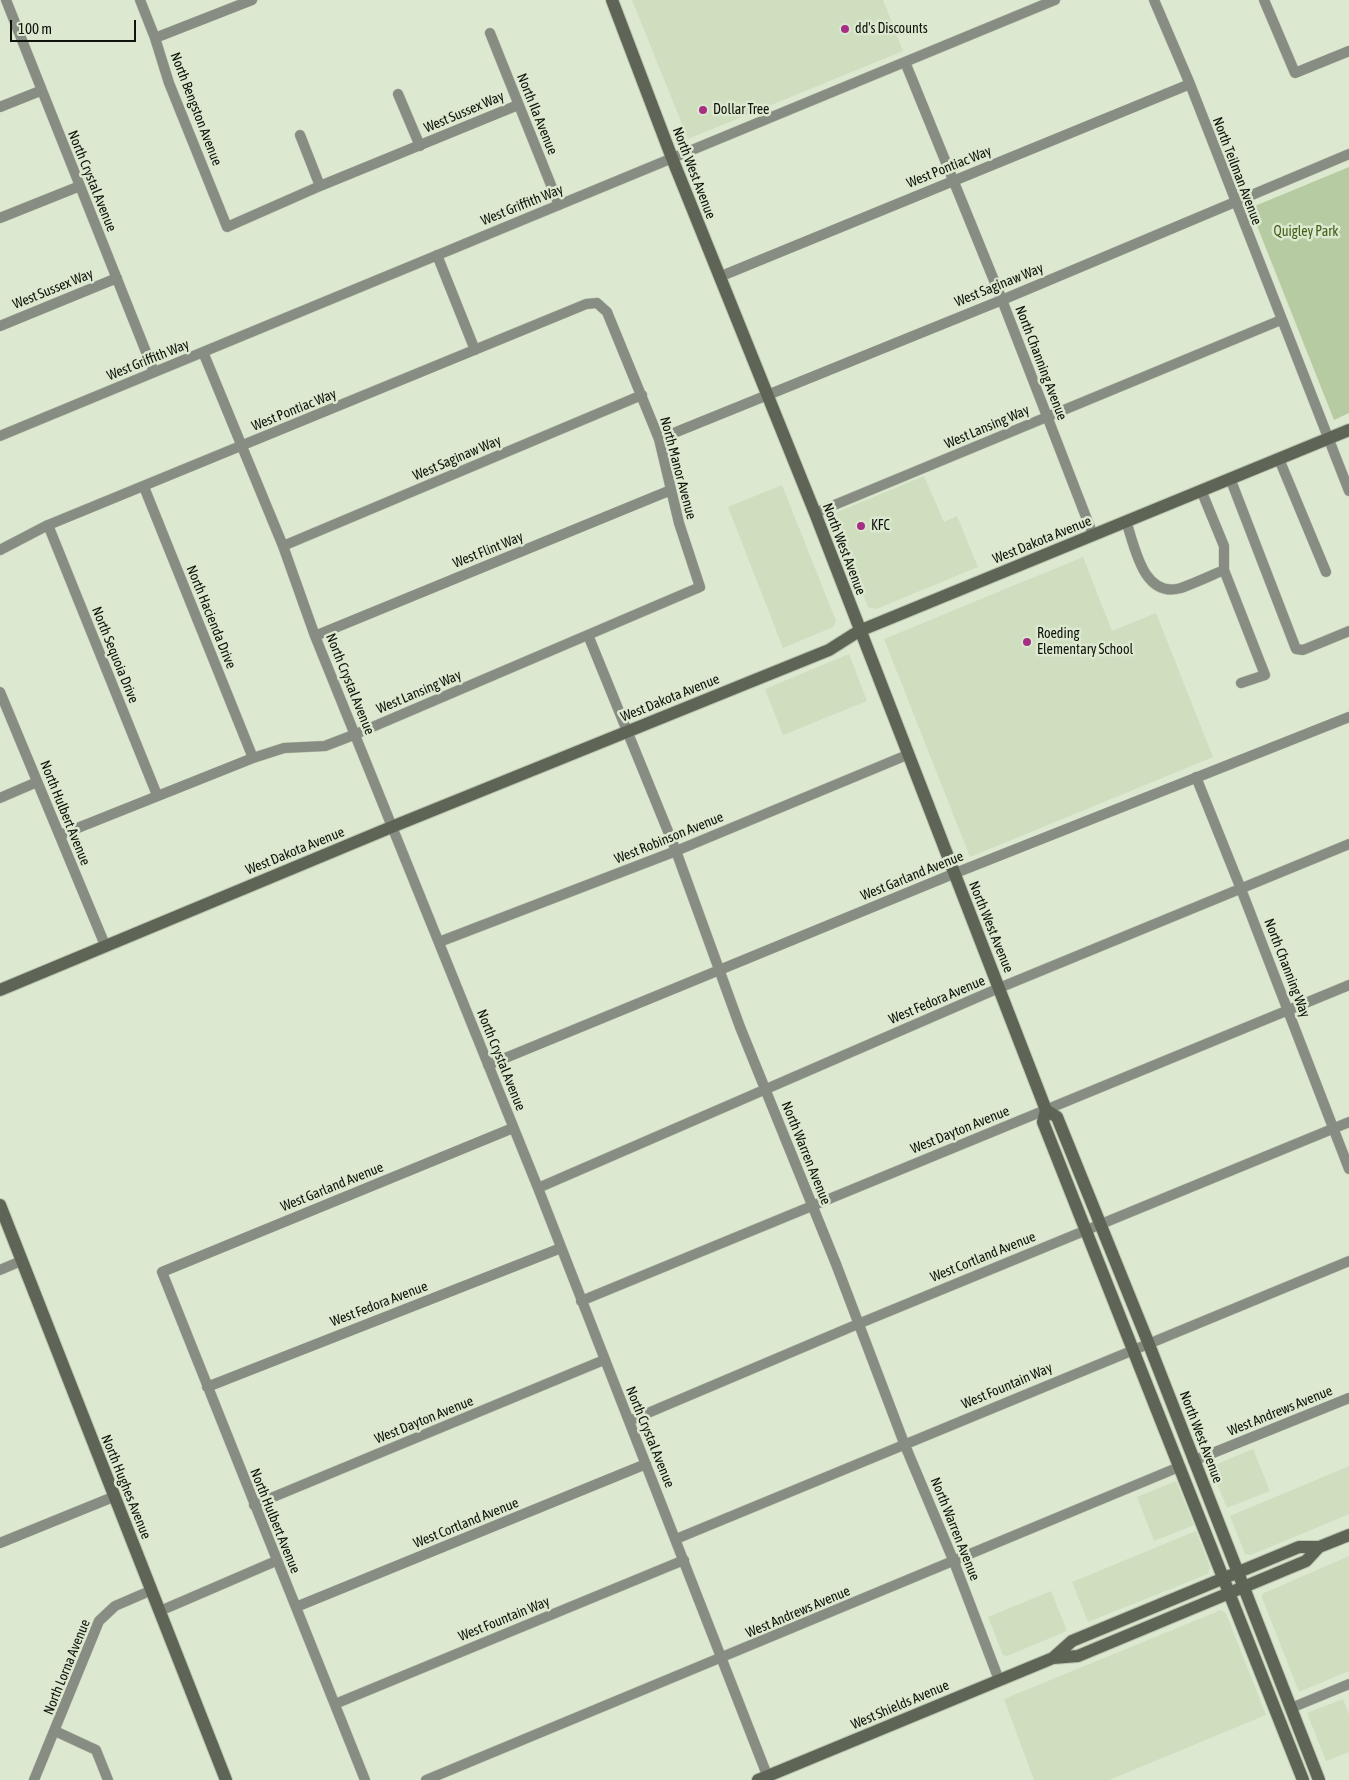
<!DOCTYPE html>
<html>
<head>
<meta charset="utf-8">
<style>
  body { margin:0 }
  #map { position:relative; width:1349px; height:1780px; overflow:hidden; background:#dce8cf; font-family:"Asap Condensed",sans-serif }
  canvas { display:block }
  .scale { position:absolute; left:10px; top:20px; width:126px; height:22px; box-sizing:border-box; border:2px solid #0f130b; border-top:0; padding-left:6px; font-size:15px; line-height:18px; white-space:nowrap; color:#0f130b; -webkit-text-stroke:4px #dce8cf; paint-order:stroke }
</style>
</head>
<body>
<div id="map">
<canvas width="1349" height="1780"></canvas>
<div class="scale">100 m</div>
</div>
<script>
const ctx = document.querySelector('canvas').getContext('2d');
ctx.lineJoin = 'round';
function fillPath(path, color) { ctx.fillStyle = color; ctx.fill(path, 'evenodd'); }
function strokePath(path, color, width, dash) { ctx.strokeStyle = color; ctx.lineWidth = width; ctx.lineCap = dash ? 'butt' : 'round'; ctx.setLineDash(dash || []); ctx.stroke(path); }
function write(font, color, halo, rows, align = 'center') {
  ctx.font = font + ' "Asap Condensed",sans-serif'; ctx.lineWidth = 5; ctx.setLineDash([]); ctx.textBaseline = 'middle'; ctx.strokeStyle = halo; ctx.fillStyle = color; for (const [text, x, y, turn = 0] of rows) {
    ctx.save(); ctx.translate(x, y); ctx.rotate((+turn || 0) * Math.PI / 180); ctx.textAlign = isNaN(turn) ? turn : align; if (halo) ctx.strokeText(text, 0, 0); ctx.fillText(text, 0, 0); ctx.restore();
  }
}
fillPath(new Path2D(`
  M632,0H883L903,51L688,139Z
  M924,476L944,522L957,516L978,567L876,609L868,607L832,518L833,514Z
  M782,485L836,621L833,627L783,648L728,507Z
  M1083,557L1112,631L1156,613L1213,757L970,857L884,639Z
  M849,654L867,701L783,735L765,689Z
  M1253,1449L1270,1491L1227,1508L1210,1467Z
  M1349,1466V1514L1251,1555L1245,1554L1230,1516Z
  M1176,1481L1194,1525L1154,1541L1137,1497Z
  M1196,1531L1210,1567L1208,1574L1088,1622L1072,1582Z
  M1349,1556V1671L1299,1692L1262,1598V1594Z
  M1051,1591L1067,1631L1007,1656L1003,1655L988,1617Z
  M1221,1610L1226,1613L1266,1715L1109,1780H1034L1004,1699Z
  M1343,1699L1349,1715V1752L1326,1761L1307,1713Z`), '#cfdebf');
fillPath(new Path2D(`
  M1349,167V413L1334,420L1250,208Z`), '#b7cba2');
const street = new Path2D(`
  M6,0L154,372
  M140,0L155,38L169,83L227,227L320,186L518,105
  M1154,0L1190,84L1349,491
  M1264,0L1295,73L1349,51
  M490,33L559,205
  M155,38L252,0
  M905,62L1002,300L1093,535
  M398,94L420,146
  M0,107L40,91
  M300,135L320,186
  M0,218L80,186
  M437,255L475,350
  M719,277L1190,84
  M0,326L117,278
  M203,352L283,546L315,636L538,1188L769,1780
  M0,436L1055,0
  M659,439L1002,300L1349,154
  M1279,459L1326,572
  M1230,478L1296,649L1303,650L1349,631
  M144,487L253,758
  M1201,490L1224,546V570L1265,675L1241,683
  M815,513L1281,320
  M1126,521C1135,547 1143,599 1181,588C1195,583 1210,576 1224,570
  M48,525L157,795
  M283,546L642,395
  M0,550L48,525L586,304L597,303L607,312L659,439L679,523L700,587L356,734L325,746L284,748L253,758L60,835
  M588,635L676,851L740,1027L836,1264L904,1443L954,1562L999,1680
  M315,636L671,490
  M0,692L105,945
  M1196,777L1241,889L1349,1169
  M0,798L37,782
  M439,942L676,851L907,755
  M488,1065L953,874L1349,717
  M538,1188L999,988L1349,844
  M0,1270L21,1261
  M581,1301L1349,985
  M207,1387L561,1248
  M629,1421L858,1324L1349,1122
  M1193,1461L1349,1398
  M254,1505L604,1360
  M676,1539L1349,1261
  M0,1543L113,1497
  M296,1607L646,1464
  M160,1611L276,1561
  M335,1704L684,1560
  M1291,1708L1349,1684
  M55,1731L96,1750L108,1780
  M34,1780L99,1621L115,1606L152,1590
  M365,1780L162,1272L513,1128
  M426,1780L1179,1467`);
const secondary = new Path2D(`
  M612,0L672,158L815,513L1046,1110L1057,1117L1148,1342L1319,1780
  M0,990L394,826L829,650L859,631L1349,430
  M1046,1110L1043,1122L1303,1780
  M0,1205L226,1780
  M1053,1658L1072,1641L1299,1547H1319
  M758,1780L1053,1658L1078,1656L1306,1561L1319,1547L1349,1535`);
strokePath(street, '#bbc6b0', 11);
strokePath(secondary, '#bbc6b0', 14);
strokePath(street, '#888d83', 10);
strokePath(secondary, '#5e6556', 12);
for (const [x, y, r, color] of [
  [845,29,5,"#a62e84"],
  [703,110,5,"#a62e84"],
  [861,526,5,"#a62e84"],
  [1027,642,5,"#a62e84"]
]) { const dot = new Path2D(); dot.arc(x, y, r, 0, 2 * Math.PI); ctx.fillStyle = color; ctx.fill(dot); strokePath(dot, '#dce8cf', 2); }
write('14px', '#0f130b', '#dce8cf', [
  ["dd's Discounts",855,29],
  ["Dollar Tree",713,110],
  ["KFC",871,526],
  ["Roeding",1037,634],
  ["Elementary School",1037,650]
], 'left');
write('14px', '#0f130b', '#dce8cf', [
  ["North Bengston Avenue",196,109,69],
  ["West Sussex Way",464,112,-23],
  ["North Ila Avenue",537,114,68],
  ["West Pontiac Way",949,167,-22],
  ["North Teilman Avenue",1237,171,69],
  ["North West Avenue",694,173,69],
  ["North Crystal Avenue",92,181,68],
  ["West Griffith Way",522,205,-22],
  ["West Saginaw Way",999,285,-22],
  ["West Sussex Way",53,289,-22],
  ["West Griffith Way",148,360,-22],
  ["North Channing Avenue",1041,363,69],
  ["West Pontiac Way",294,410,-22],
  ["West Lansing Way",987,427,-23],
  ["West Saginaw Way",457,458,-23],
  ["North Manor Avenue",678,468,75],
  ["West Dakota Avenue",1042,540,-22],
  ["North West Avenue",844,549,69],
  ["West Flint Way",488,550,-22],
  ["North Hacienda Drive",211,617,68],
  ["North Sequoia Drive",115,655,68],
  ["North Crystal Avenue",350,684,68],
  ["West Lansing Way",419,692,-23],
  ["West Dakota Avenue",670,698,-22],
  ["North Hulbert Avenue",65,813,68],
  ["West Robinson Avenue",669,838,-22],
  ["West Dakota Avenue",295,851,-22],
  ["West Garland Avenue",912,876,-22],
  ["North West Avenue",991,927,68],
  ["North Channing Way",1287,968,69],
  ["West Fedora Avenue",937,1000,-23],
  ["North Crystal Avenue",501,1060,68],
  ["West Dayton Avenue",960,1130,-22],
  ["North Warren Avenue",806,1153,68],
  ["West Garland Avenue",332,1187,-22],
  ["West Cortland Avenue",983,1257,-22],
  ["West Fedora Avenue",379,1304,-21],
  ["West Fountain Way",1007,1386,-23],
  ["West Andrews Avenue",1280,1411,-22],
  ["West Dayton Avenue",424,1420,-22],
  ["North Crystal Avenue",650,1437,68],
  ["North West Avenue",1201,1437,69],
  ["North Hughes Avenue",126,1487,68],
  ["North Hulbert Avenue",275,1521,68],
  ["West Cortland Avenue",466,1523,-22],
  ["North Warren Avenue",955,1529,68],
  ["West Andrews Avenue",798,1612,-23],
  ["West Fountain Way",504,1619,-22],
  ["North Lorna Avenue",67,1667,-68],
  ["West Shields Avenue",900,1705,-23]
]);
write('14px', '#435f18', '#dce8cf', [
  ["Quigley Park",1306,232]
]);
</script>
</body>
</html>
